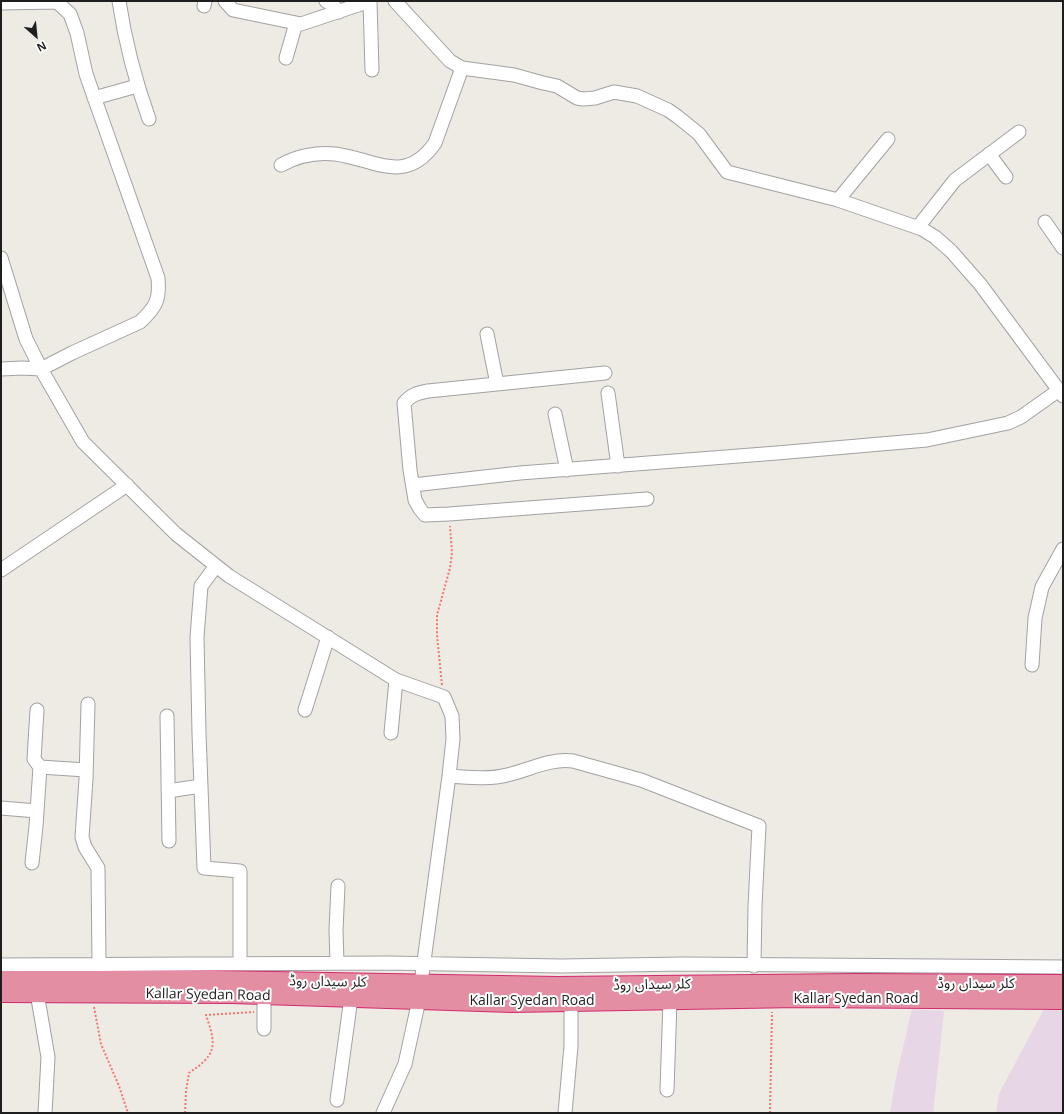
<!DOCTYPE html>
<html>
<head>
<meta charset="utf-8">
<style>
  body { margin:0 }
  #map { position:relative; width:1064px; height:1114px; overflow:hidden; background:#eeeae4; font-family:"Open Sans",sans-serif }
  canvas { display:block }
  .frame { position:absolute; inset:0; border:2px solid #1e1e1e; pointer-events:none }
  .north { position:absolute; left:16px; top:16px; width:40px; height:40px; -webkit-text-stroke:3px #fff; paint-order:stroke; rotate:153deg; font-size:11px; font-weight:700; line-height:16px; text-align:center; color:#1e1e1e }
  .north::after { content:''; display:block; margin:auto; width:14px; height:18px; background:#1e1e1e; clip-path:polygon(50% 0,100% 100%,50% 72%,0 100%) }
</style>
</head>
<body>
<div id="map">
<canvas width="1064" height="1114"></canvas>
<div class="frame"></div>
<div class="north">N</div>
</div>
<script>
const ctx = document.querySelector('canvas').getContext('2d');
ctx.lineJoin = 'round';
function fillPath(path, color) { ctx.fillStyle = color; ctx.fill(path, 'evenodd'); }
function strokePath(path, color, width, dash) { ctx.strokeStyle = color; ctx.lineWidth = width; ctx.lineCap = dash ? 'butt' : 'round'; ctx.setLineDash(dash || []); ctx.stroke(path); }
function write(font, color, halo, rows, align = 'center') {
  ctx.font = font + ' "Open Sans","Noto Sans Arabic",sans-serif'; ctx.lineWidth = 4; ctx.setLineDash([]); ctx.textBaseline = 'middle'; ctx.strokeStyle = halo; ctx.fillStyle = color; for (const [text, x, y, turn = 0] of rows) {
    ctx.save(); ctx.translate(x, y); ctx.rotate((+turn || 0) * Math.PI / 180); ctx.textAlign = isNaN(turn) ? turn : align; if (halo) ctx.strokeText(text, 0, 0); ctx.fillText(text, 0, 0); ctx.restore();
  }
}
fillPath(new Path2D(`
  M1045,1007H1063V1113H996L999,1094Z
  M912,1009L944,1011L933,1113H890L896,1078Z`), '#e7d6e5');
const minor = new Path2D(`
  M56,1L70,14L73,22L77,33L86,74L158,278C160,300 156,307 140,322L72,353L41,369L83,442L176,534L229,576L396,680L444,697L452,716L453,739L449,776L421,983
  M119,1C125,41 135,80 149,119
  M225,1L233,10L301,24L370,1
  M326,1L333,5L339,12
  M370,1L372,70
  M395,1L450,61L462,68L514,75L543,83L557,86L577,98L583,99L595,98L614,92L637,96L668,110L678,117L699,134L727,172L838,200L922,229L935,237L951,251L980,284L1063,396
  M1,3L56,2
  M204,6L205,1
  M286,58L296,23
  M94,98L137,86
  M989,154L1006,177
  M281,165C297,156 317,152 335,154C375,159 405,186 435,143L462,68
  M838,200L888,139
  M1045,222L1063,248
  M918,227L955,180L1019,132
  M1,258L26,339L41,369L22,368L1,369
  M487,334L497,384
  M605,373L428,391C417,393 411,395 404,403L410,470L415,500L420,509L425,515L449,514L647,499
  M608,393L618,466
  M555,414L567,470
  M413,485L520,473L777,453L927,440L1008,423L1021,417L1059,390
  M216,566L201,586L197,637L199,733L204,868L240,871V963
  M1,570L127,485
  M1032,665L1035,618L1042,587L1063,549
  M88,704L86,779L82,837L85,847L98,868L99,964
  M37,710L34,759L40,767
  M305,710L328,637
  M167,716L169,841
  M391,733L396,680
  M449,776C467,777 489,780 507,775C529,770 550,758 573,761L641,780L759,826L755,906L754,966
  M168,791L201,786
  M1,808L37,811
  M32,863L36,826L40,767L86,770
  M337,963L336,930L338,886
  M1,965L388,963L561,966L683,964L1063,967
  M37,993L48,1057L45,1113
  M264,1029V995
  M667,1090L670,1000
  M337,1100L351,998
  M383,1113L405,1064L419,1000
  M565,1113L571,1046V1002`);
const highway = new Path2D(`
  M1,980H218L557,986L854,983L1063,984
  M1,993L232,994L512,1003L798,998L1063,1000`);
strokePath(minor, '#a2a2a2', 15);
strokePath(highway, '#d22b6d', 20);
strokePath(new Path2D(`
  M442,685L437,635V615L450,568L452,553L450,526
  M94,1007L101,1044L119,1086L128,1113
  M185,1113L186,1091L189,1073C194,1069 200,1066 204,1061C219,1048 211,1031 206,1015L254,1012
  M770,1113L772,1012`), '#f4766f', 2, [2, 2]);
strokePath(minor, '#fff', 13);
strokePath(highway, '#e38ea2', 18);
write('14px', '#1e1e1e', '#fff', [
  ["کلر سیداں روڈ",328,982,1],
  ["کلر سیداں روڈ",976,984],
  ["کلر سیداں روڈ",652,985,-1],
  ["Kallar Syedan Road",208,995,1],
  ["Kallar Syedan Road",856,999],
  ["Kallar Syedan Road",532,1001]
]);
</script>
</body>
</html>
